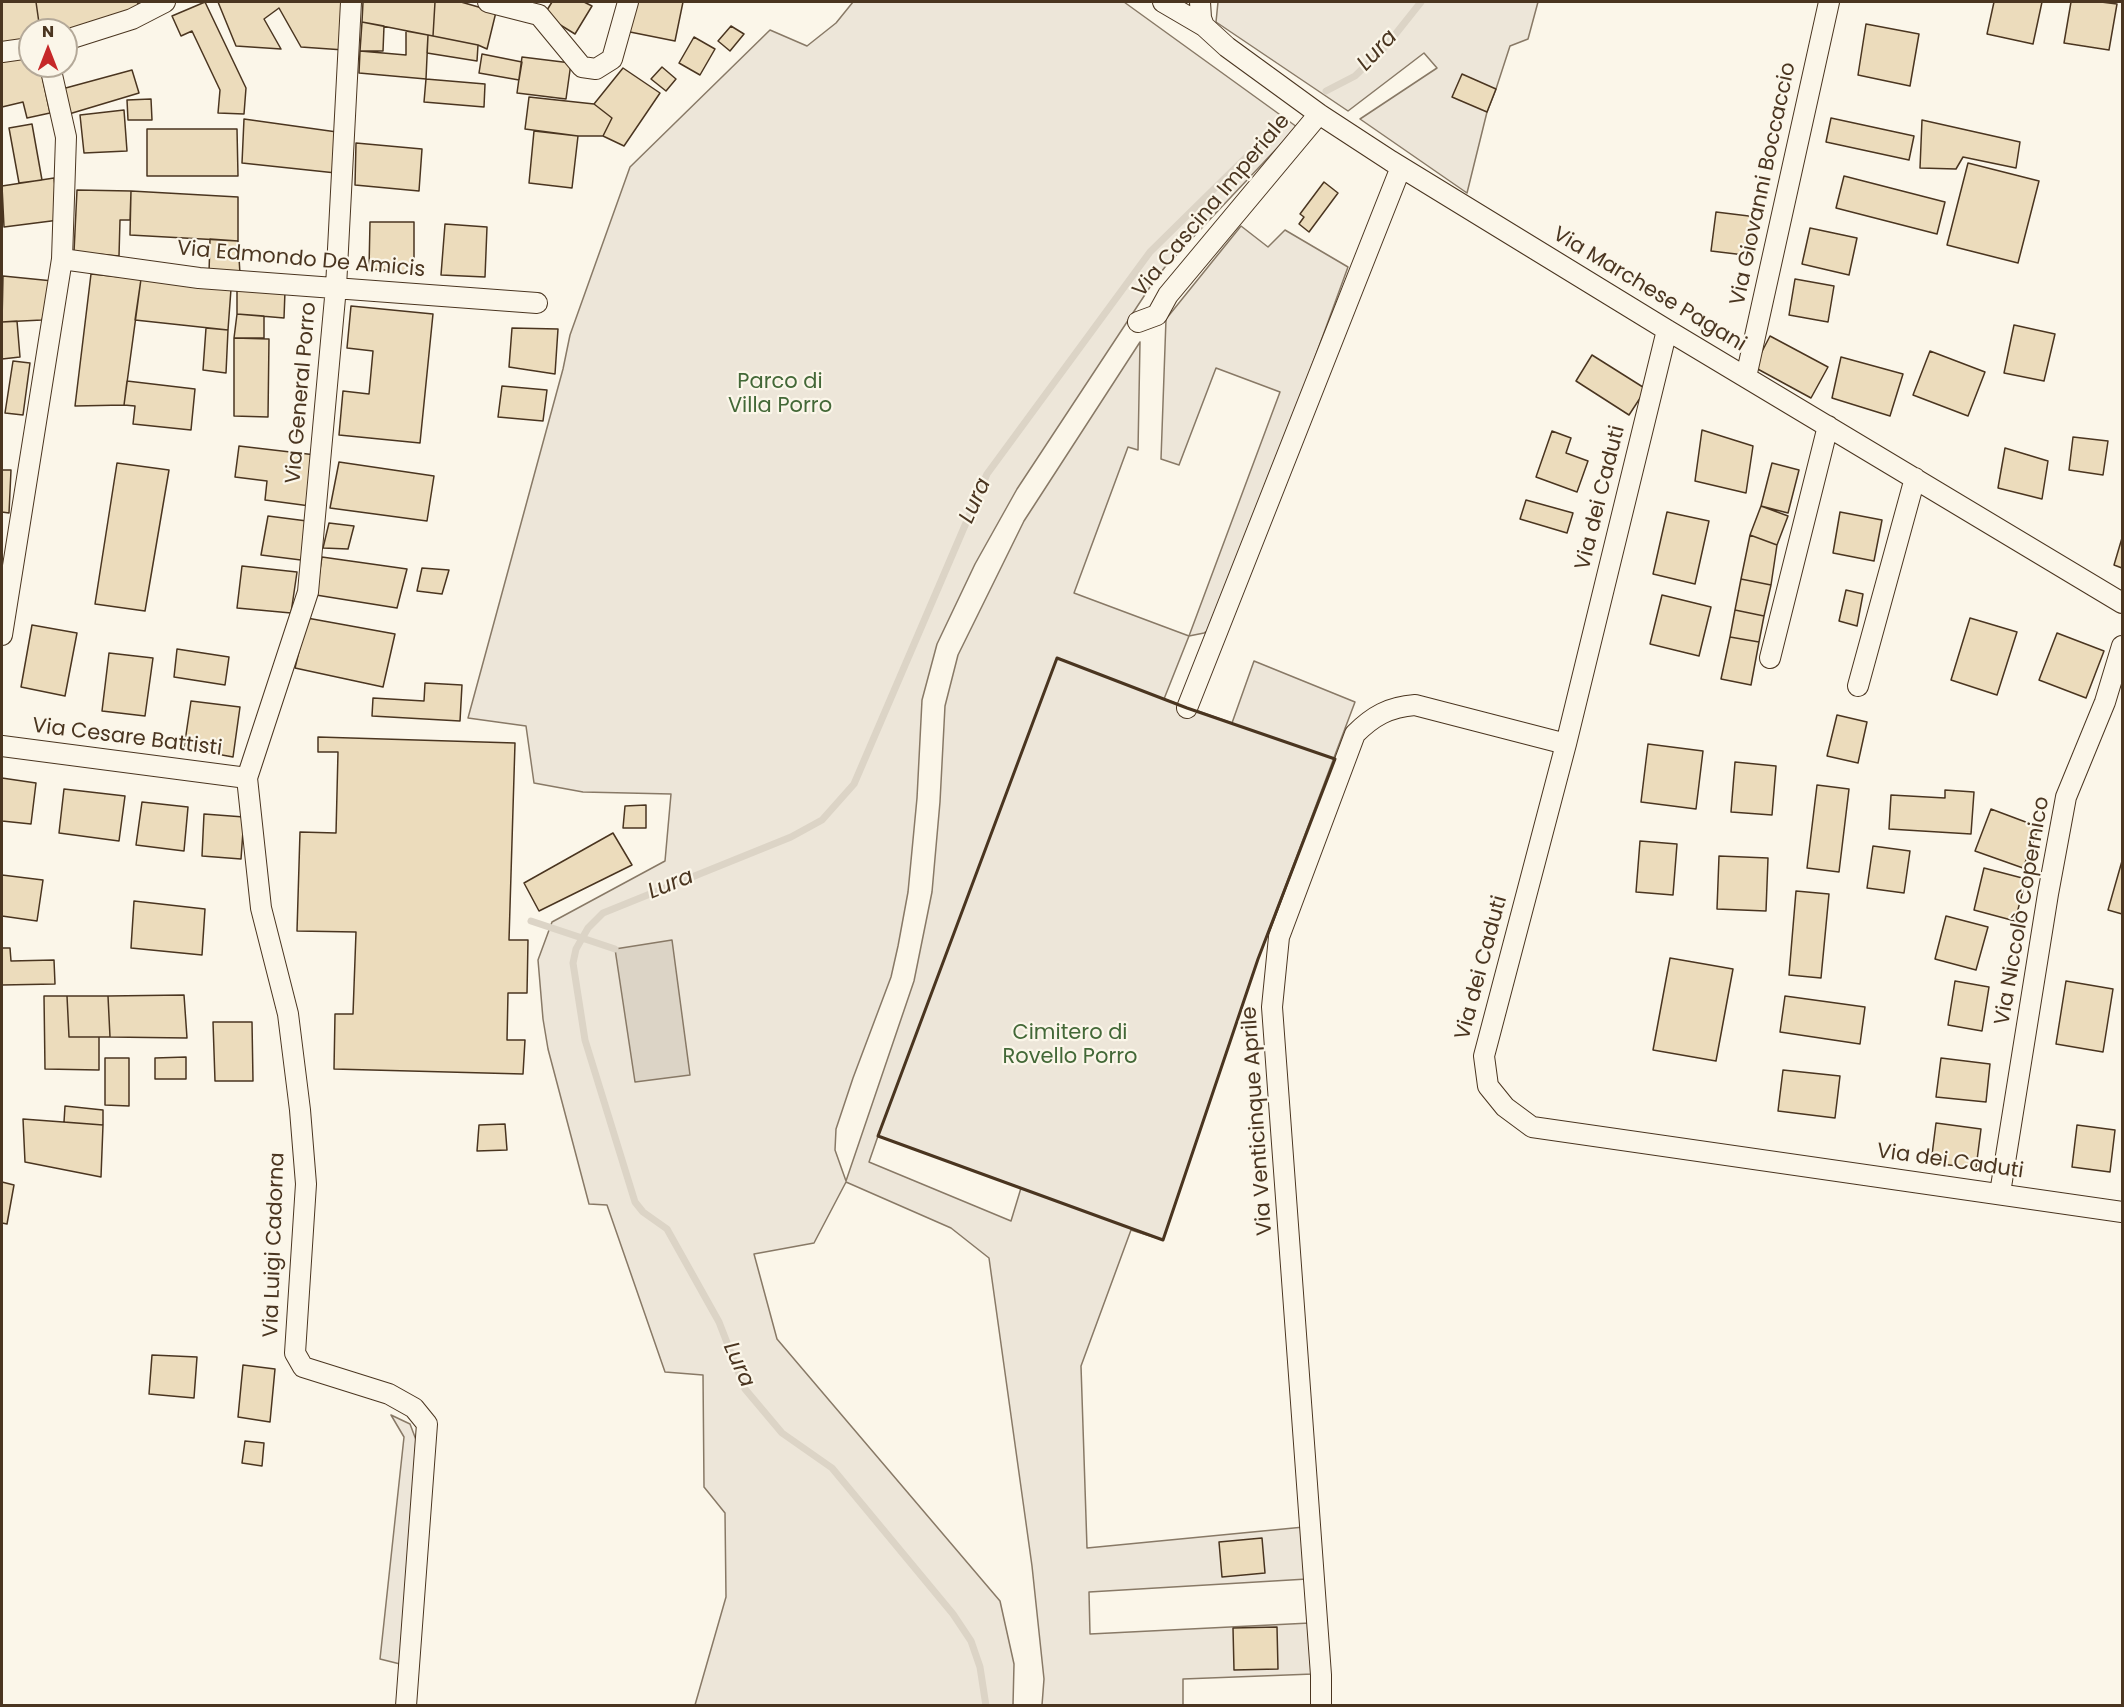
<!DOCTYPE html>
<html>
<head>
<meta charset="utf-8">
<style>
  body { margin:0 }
  #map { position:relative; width:2124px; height:1707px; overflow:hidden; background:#fbf6e9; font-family:Poppins,sans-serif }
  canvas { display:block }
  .frame { position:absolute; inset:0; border:3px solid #4a3520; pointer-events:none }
  .north { position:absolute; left:18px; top:18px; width:60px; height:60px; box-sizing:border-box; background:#fbf6e9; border:2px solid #b4a999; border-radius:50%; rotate:0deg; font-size:16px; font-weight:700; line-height:24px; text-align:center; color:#4a3520 }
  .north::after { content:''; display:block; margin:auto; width:21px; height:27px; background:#c62828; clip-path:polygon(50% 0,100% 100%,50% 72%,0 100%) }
</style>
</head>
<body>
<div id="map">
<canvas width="2124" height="1707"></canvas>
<div class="frame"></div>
<div class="north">N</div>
</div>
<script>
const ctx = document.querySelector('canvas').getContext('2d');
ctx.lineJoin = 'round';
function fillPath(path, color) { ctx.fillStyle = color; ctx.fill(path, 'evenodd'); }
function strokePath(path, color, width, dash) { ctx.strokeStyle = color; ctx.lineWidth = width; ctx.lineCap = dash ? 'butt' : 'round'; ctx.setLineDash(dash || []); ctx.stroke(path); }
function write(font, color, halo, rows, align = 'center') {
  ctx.font = font + ' Poppins,sans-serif'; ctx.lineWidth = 4.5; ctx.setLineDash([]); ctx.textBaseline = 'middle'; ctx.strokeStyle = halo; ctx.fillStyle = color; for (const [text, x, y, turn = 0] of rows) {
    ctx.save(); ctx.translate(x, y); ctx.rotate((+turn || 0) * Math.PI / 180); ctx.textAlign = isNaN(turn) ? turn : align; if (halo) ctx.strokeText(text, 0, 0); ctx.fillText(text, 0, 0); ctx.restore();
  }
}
const green = new Path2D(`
  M853,2H1124L1297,127L1165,267L1152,284L1017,489L975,564L937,644L922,700L917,798L908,892L898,946L891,977L853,1078L836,1129L835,1150L846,1181L914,981L932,892L940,802L945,706L958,655L1024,521L1140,342L1138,450L1128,447L1074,593L1189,636L1280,392L1216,368L1179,465L1161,459L1166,319L1241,226L1268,247L1285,230L1348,267L1217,626L1204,633L1189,636L1164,699L1232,723L1254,661L1355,702L1258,959L1163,1240L1131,1230L1081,1366L1087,1548L1304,1527L1307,1579L1089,1592L1090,1634L1310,1623L1313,1674L1183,1679V1705H1042L1044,1679L1032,1566L989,1258L951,1228L846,1182L814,1243L754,1254L777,1339L1000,1601L1014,1664L1013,1705H695L726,1597L725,1513L704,1487L703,1375L665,1372L607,1205L589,1204L548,1049L543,1019L538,960L552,922L665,861L671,794L583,792L534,783L526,726L468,718L563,369L570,335L630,167L770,30L807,46L836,23ZM878,1136L1021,1188L1011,1221L869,1162Z
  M1218,2H1538L1528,39L1510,46L1496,89L1487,112L1467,193L1360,119L1437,68L1424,53L1348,111L1216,22Z
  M391,1415L410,1424L418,1445L400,1664L380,1659L404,1437Z`);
fillPath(green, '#ede6d9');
strokePath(green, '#887966', 1.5);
const water = new Path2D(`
  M672,940L690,1075L635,1082L615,949Z`);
fillPath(water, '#dcd4c6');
strokePath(water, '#887966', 1.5);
strokePath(new Path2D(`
  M1326,91L1355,76L1386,46L1421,2
  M531,921L615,949
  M986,1706L980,1667L971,1641L953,1614L832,1468L782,1433L745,1389L719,1322L667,1229L643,1212L635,1202L585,1040L573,963L576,949L588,928L603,913L791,837L822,820L854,784L987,474L1150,252L1279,125`), '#dcd4c6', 7);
const building = new Path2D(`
  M2,2H36L40,30H30V40L2,44Z
  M36,2H137L141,8L66,30H40Z
  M205,2L246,88L244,114L218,113L220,90L192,31L181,36L172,16Z
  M218,2H347L344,50L301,47L279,8L264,19L281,49L236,46Z
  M363,2H435L433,36L362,22Z
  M435,2H461L496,12L487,49L478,45L433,36Z
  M552,2H584L592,6L575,34L544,15Z
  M637,2H683L675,41L625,31Z
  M1994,2H2042L2033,44L1987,34Z
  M2071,2H2101L2117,4L2109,50L2064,43Z
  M362,22L384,26L383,51H360Z
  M1866,24L1919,34L1910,86L1858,75Z
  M731,26L744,34L730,51L718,41Z
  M406,31L428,35L426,79L359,73L360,51L406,55Z
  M428,35L478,45L477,61L427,53Z
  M694,37L715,49L700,75L679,63Z
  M482,54L522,62L519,80L479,73Z
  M30,56V66H40L50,113L27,118L23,102L2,107V62Z
  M522,57L571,63L566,99L517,93Z
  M662,67L676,79L666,91L651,79Z
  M623,68L660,93L624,146L603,136L612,118L594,104Z
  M132,70L139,93L69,114L62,89Z
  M1462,74L1496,89L1487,112L1452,97Z
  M426,79L485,84L484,107L424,102Z
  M529,97L594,104L612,118L603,136H578L525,129Z
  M151,99L152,120H128L127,100Z
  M124,110L127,151L84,153L80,115Z
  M1831,118L1914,136L1909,160L1826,142Z
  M244,119L337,132L336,173L242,163Z
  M1922,120L2020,142L2016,168L1963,157L1956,169L1920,168Z
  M32,124L42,180L19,183L9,128Z
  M147,129H237L238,176H147Z
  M534,131L578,136L572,188L529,183Z
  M356,143L422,149L419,191L355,185Z
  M1968,163L2039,181L2018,263L1947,245Z
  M1844,176L1945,202L1937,234L1836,208Z
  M54,178L59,220L4,227L2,186Z
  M1324,182L1338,193L1309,232L1299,224L1304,217L1300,214Z
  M77,190L131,191L130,220H120L119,256L74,252Z
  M131,191L238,197V241L130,235Z
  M1716,212L1757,217L1753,256L1711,251Z
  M370,222H414V272L369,269Z
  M445,224L487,227L485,277L441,275Z
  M1810,228L1857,238L1849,275L1802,264Z
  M210,239L238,241L240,274L209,273Z
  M91,274L141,279L124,405L75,406Z
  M3,276L53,281L42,320L2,322Z
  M141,279L231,289L228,330L135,320Z
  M1795,279L1834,286L1828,322L1789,315Z
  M237,288L285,291L284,318L237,314Z
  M351,306L433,314L420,443L339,435L343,391L369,394L373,351L347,348Z
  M237,314L264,316V338H234Z
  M17,321L20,357L2,359V322Z
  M2014,325L2055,334L2044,381L2004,373Z
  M206,328L228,330L226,373L203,370Z
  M512,328L558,329L555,374L509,367Z
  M1770,336L1828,367L1811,398L1754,367Z
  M234,338L269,339L268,417L234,416Z
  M1930,351L1985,372L1968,416L1913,395Z
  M1592,355L1646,389L1629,415L1576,381Z
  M1841,357L1903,374L1890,416L1832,398Z
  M13,361L30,363L23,415L5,413Z
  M127,381L195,389L191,430L133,424L135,406L124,405Z
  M502,386L547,390L543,421L498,417Z
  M1702,430L1753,446L1746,493L1695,481Z
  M1552,431L1571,438L1566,453L1588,461L1577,492L1536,477Z
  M2073,437L2108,441L2103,475L2069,470Z
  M239,446L316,455L310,506L265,500L267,481L235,477Z
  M2005,448L2048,461L2042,499L1998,488Z
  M339,462L434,476L427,521L330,508Z
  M117,463L169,470L145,611L95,604Z
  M1772,463L1799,470L1788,513L1761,506Z
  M2,470H11L9,513L2,512Z
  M1526,500L1573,513L1567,533L1520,519Z
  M1761,506L1788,516L1777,545L1750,535Z
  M1667,512L1709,521L1695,584L1653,574Z
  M1840,512L1882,520L1874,561L1833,553Z
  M268,516L307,521L301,560L261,555Z
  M329,523L354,526L348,549L323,548Z
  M1750,535L1777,545L1771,585L1741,579Z
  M2122,538V568L2114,565Z
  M322,557L407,569L397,608L316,595Z
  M242,566L297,572L291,613L237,608Z
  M422,568L449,570L442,594L417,591Z
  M1741,579L1771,585L1764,616L1735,610Z
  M1846,590L1863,594L1857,626L1839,621Z
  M1662,595L1711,607L1699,656L1650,644Z
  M1735,610L1764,616L1759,642L1730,637Z
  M307,618L395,634L383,687L295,668Z
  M1970,618L2017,632L1997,695L1951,680Z
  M32,625L77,633L65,696L21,687Z
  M2057,633L2104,651L2086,698L2039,680Z
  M1730,637L1759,642L1751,685L1721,679Z
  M177,649L229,657L225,685L174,677Z
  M109,653L153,658L145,716L102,711Z
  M425,683L462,685L460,721L372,716L373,698L424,701Z
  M191,701L240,707L233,757L184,748Z
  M1837,715L1867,722L1858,763L1827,756Z
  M318,737L515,743L509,940H528L527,993H508L507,1040H525L523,1074L334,1069L335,1014H353L356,932L297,931L300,832L336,833L338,752H318Z
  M1648,744L1703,751L1696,809L1641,802Z
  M1735,762L1776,766L1772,815L1731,812Z
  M2,778L36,783L31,824L2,821Z
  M1817,785L1849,789L1839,872L1807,868Z
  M64,789L125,796L119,841L59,833Z
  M1945,790L1974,792L1971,834L1889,829L1891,795L1945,798Z
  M142,802L188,807L184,851L136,845Z
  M646,805V828H623L625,806Z
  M1991,809L2039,827L2023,868L1975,851Z
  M204,814L244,817L241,859L202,856Z
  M613,833L632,865L539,911L524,883Z
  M1640,841L1677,844L1673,895L1636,892Z
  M1873,846L1910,851L1904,893L1867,888Z
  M1719,856L1768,858L1766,911L1717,909Z
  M2122,861V914L2108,910Z
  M1984,868L2026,879L2015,921L1974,910Z
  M2,875L43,880L37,921L2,916Z
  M1796,891L1829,894L1821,978L1789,975Z
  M134,901L205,909L202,955L131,948Z
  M1946,916L1988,927L1976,970L1935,959Z
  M2,948H10L11,961L54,960L55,984L2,985Z
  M1670,958L1733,969L1716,1061L1653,1050Z
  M1955,981L1989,987L1982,1031L1948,1025Z
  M2066,981L2113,989L2103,1052L2056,1044Z
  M184,995L187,1038L110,1037L108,996Z
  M44,996H67L69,1037H99V1070L45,1069Z
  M67,996H108L110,1037H69Z
  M1785,996L1865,1007L1860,1044L1780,1032Z
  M213,1022H252L253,1081H215Z
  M186,1057V1079H155V1058Z
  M105,1058H129V1106L105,1105Z
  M1941,1058L1990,1064L1986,1102L1936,1097Z
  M1783,1070L1840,1076L1835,1118L1778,1111Z
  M65,1106L103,1110V1125L64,1122Z
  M23,1119L103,1125L101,1177L25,1162Z
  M1936,1123L1981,1129L1976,1168L1931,1163Z
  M505,1124L507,1150L477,1151L479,1125Z
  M2077,1125L2115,1130L2110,1172L2072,1167Z
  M2,1182L14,1185L7,1224L2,1223Z
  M152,1355L197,1357L194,1398L149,1394Z
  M243,1365L275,1369L270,1422L238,1417Z
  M245,1441L264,1443L262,1466L242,1463Z
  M1262,1538L1265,1573L1222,1577L1219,1542Z
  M1277,1627L1278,1669L1234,1670L1233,1628Z`);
fillPath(building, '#ecdcbc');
strokePath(building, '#4a3520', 1.5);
const street = new Path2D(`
  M351,2L336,287L308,592L247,778L261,908L288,1014L300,1110L306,1184L295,1353L303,1367L389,1394L414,1408L427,1424L406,1706
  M488,2L539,15L582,67L596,69L612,59L628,2
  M1163,2L1204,26L1227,47L1319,114L1391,161L1667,330L2122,603
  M1200,2L1201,18L1204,26
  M66,40L132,19L165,2
  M2,52L30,48
  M62,259L199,278L537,303
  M1138,322L1157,315L1168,295L1319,114
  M1667,330L1566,744L1484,1056L1488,1086L1505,1107L1532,1127L2122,1212
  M1746,377L1829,2
  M2,635L62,259L66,137L50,66
  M1770,658L1828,426
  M1858,686L1915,478
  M1187,708L1401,167
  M2,746L247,778
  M2000,1193L2048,894L2066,797L2105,702L2122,646
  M1321,1706V1675L1272,1007L1279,937L1355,734C1373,716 1389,707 1415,705L1566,744`);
strokePath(street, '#4a3520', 22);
strokePath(street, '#fbf6e9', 20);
strokePath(new Path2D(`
  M1057,658L1187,708L1335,759L1258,959L1163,1240L878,1136Z`), '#4a3520', 3);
write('21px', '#4a3520', '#fbf6e9', [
  ["Via Giovanni Boccaccio",1764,184,-78],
  ["Via Cascina Imperiale",1212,206,-50],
  ["Via Edmondo De Amicis",301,260,5],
  ["Via Marchese Pagani",1649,290,31],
  ["Via General Porro",302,393,-85],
  ["Via dei Caduti",1601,498,-76],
  ["Via Cesare Battisti",127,738,7],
  ["Via Niccolò Copernico",2023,911,-80],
  ["Via dei Caduti",1482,968,-75],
  ["Via Venticinque Aprile",1258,1121,-94],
  ["Via dei Caduti",1950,1162,8],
  ["Via Luigi Cadorna",275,1245,-88]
]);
write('21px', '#436837', '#fbf6e9', [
  ["Parco di",780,383],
  ["Villa Porro",780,407],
  ["Cimitero di",1070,1034],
  ["Rovello Porro",1070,1058]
]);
write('italic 22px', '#4a3520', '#fbf6e9', [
  ["Lura",1378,51,-47],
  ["Lura",976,501,-66],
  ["Lura",671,885,-22],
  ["Lura",738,1365,66]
]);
</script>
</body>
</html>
